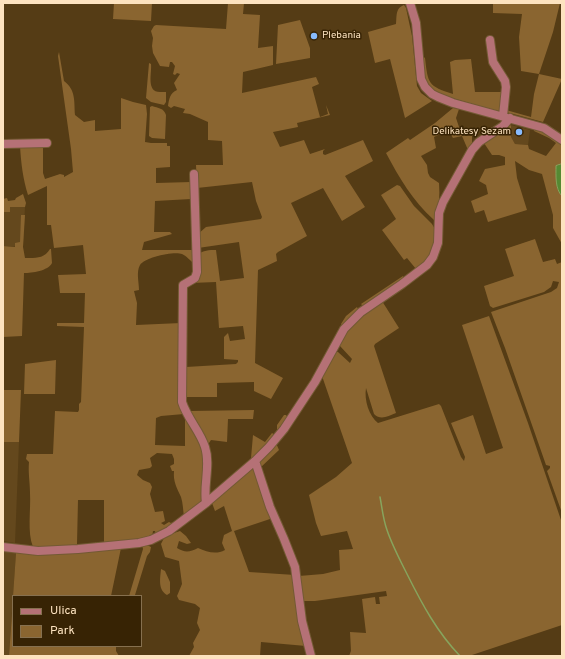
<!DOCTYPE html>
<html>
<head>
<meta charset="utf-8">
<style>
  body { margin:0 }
  #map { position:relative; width:565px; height:659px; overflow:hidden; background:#553c15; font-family:Overpass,sans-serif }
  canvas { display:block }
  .frame { position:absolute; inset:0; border:4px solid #fde3c0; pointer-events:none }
  .legend { position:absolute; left:12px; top:595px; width:130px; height:52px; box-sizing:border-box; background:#372304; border:1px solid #86704f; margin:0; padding:5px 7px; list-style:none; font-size:12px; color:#fde3c0 }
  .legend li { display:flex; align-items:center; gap:8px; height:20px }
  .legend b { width:20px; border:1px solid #86704f }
</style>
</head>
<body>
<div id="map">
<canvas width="565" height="659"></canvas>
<div class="frame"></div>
<ul class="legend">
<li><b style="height:5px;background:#b57176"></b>Ulica</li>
<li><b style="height:11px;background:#8a6530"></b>Park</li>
</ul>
</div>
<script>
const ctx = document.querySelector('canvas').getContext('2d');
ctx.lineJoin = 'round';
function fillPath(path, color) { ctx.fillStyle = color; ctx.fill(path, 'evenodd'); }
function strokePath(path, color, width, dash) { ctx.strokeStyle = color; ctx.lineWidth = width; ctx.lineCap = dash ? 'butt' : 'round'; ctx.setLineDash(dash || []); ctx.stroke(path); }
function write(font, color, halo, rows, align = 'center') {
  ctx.font = font + ' Overpass,sans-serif'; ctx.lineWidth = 3; ctx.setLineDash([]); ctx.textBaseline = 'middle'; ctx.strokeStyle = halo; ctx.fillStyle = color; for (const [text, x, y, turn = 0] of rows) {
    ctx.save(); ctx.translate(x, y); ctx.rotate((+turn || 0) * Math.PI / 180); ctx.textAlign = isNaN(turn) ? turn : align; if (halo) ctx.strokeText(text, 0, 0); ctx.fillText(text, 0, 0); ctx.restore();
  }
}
fillPath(new Path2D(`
  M511,125L530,130L528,145L515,144L511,138Z
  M3,206L25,207L23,247L3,246Z
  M3,442H19L15,543L3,541Z
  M3,551L16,553L9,656H3Z`), '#64481d');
fillPath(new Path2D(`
  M114,3H152L151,21L113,19Z
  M228,3H244L243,14L260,15L258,48L273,46V65L243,72L242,93L316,77L319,84L312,87L320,117L328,114L326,105L330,115L297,123L298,127L273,132L280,147L304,140L310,154L325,149L323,151V154L325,155L363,140L373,161L345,176L365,207L342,221L323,188L291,203L307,236L278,252L276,254L277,261L258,270L255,363L283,378L271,399L254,391V382L217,383V397H187L186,367L236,364L238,362V360L224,359V337L228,333L230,341L245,339L243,326L219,328L216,282L191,283L198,255C203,250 209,250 216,250L220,281L244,278L239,242L198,248V234L206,227L261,219L262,217L256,201L252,182L197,188L196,165H223L222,141L208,140V122L190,114L183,113L185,109L174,106L171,108L168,106C169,99 170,93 177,90L174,83L180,74L177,73L175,75L173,74L175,66L172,62H170L169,67L160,66L153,53L152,46L153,38L151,31L154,26L156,25L226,29Z
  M493,3H560L553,32L539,74L562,79L543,122L506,112V110L531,117L534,94L539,74L521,71L519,37L522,14L493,13Z
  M404,5L406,8L412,36L417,86L421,93L432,101L405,118L390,59L375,63L368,32L396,24C397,17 395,8 404,5Z
  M300,20L310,48V58L276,64L278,25Z
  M59,52L64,81C76,90 74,101 75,115L84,122L95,120V131L121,129V98L133,102L146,105L147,114L145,142L151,143H167V146H170V167L156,168V183L191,182V199L155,201L154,232H170L172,234L144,242L142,250H194L195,264C190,261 187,256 182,254C174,251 145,257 140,265C136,272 139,282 139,290L134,291L137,303L136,325L181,323L184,414L161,416L156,418L155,445L185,446V420H187L205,450L204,501L184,517C183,510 183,503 181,497C177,488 173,482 174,471H172L170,466L174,464V459L172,454L157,453L150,458L152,466L150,468L139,470L137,475L143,480L150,483L152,487L150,494L155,512L163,511L165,521L161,523L164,525L169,522L171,523L173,522V525L156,535L155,531H153L152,537L143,540L104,544V500H78L77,544H94L96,542L95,546L33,547C27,532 31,510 30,493C30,482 28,473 29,462L26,459L27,454H53L55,411L78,412L79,410V404L81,402L84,327L57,326V323H84L85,293H60L58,275L86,274L83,245L54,248L51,225H47V186L28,195C23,179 21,163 20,146L43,145V173L45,179L60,174L64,175V177L73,172L71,149L58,56Z
  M421,55L425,58C428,84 428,86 453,94L450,62L455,60L471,59L475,92H504L503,109L499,112L439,94C421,84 423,73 421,55Z
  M149,63L151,64C152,73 146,92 160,92C162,92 164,92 166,92V102L164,105L151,102L146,98Z
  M152,106C158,108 164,108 166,115L165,139L152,138L149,136L150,107Z
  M453,108L459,109L456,118L462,136H472V143L468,150L462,136L453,138L448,130L434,137L436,148L421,156L427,165L428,173L430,177L439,183C440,196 439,208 436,220H434C412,200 400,179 386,153L408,138L410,140L435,123Z
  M511,125V137L515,144L528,145L529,149L546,156L556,143L549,138L534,131V130L543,132L562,144V164L556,166L557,188L562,196V244L553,228V215L542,174L529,170L515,161L517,178L527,210L488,222L484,210L475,213L471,201L488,194L486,185L479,181L485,169L505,165V157L499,155H492L484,143Z
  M397,185L400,186L414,206L432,224L436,231L435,244L427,260L416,269L407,258L404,260L382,230L396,219L381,195Z
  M23,194L26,203L25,207H10V212H3V199L7,198L8,201L15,200L16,198Z
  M21,215H25L23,247L25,258C35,258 44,259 50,249H51L52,263C48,271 32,273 24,273L22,336L3,337V246L15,247V243L20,242Z
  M535,239L543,262L555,259L557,264L562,262V513L547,471L550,468V466L546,465L505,348L491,312L551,292L557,288L559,282L553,281L551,287L544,292L493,308L490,306L484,286L514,276L505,249Z
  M403,276L404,280L364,307L361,304Z
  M382,301L399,328L375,344L374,346L396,413C388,416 381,421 374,414L366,388C364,400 369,416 378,423L439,404L441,406L461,457L464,461L465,457L451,423L473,415L486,454L503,448L462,325L489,316L528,423L562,523V625L469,656H349L351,651L350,632L366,633L362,599L375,597L376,604H380L379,597L387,596L386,591L315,601H304L301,598L299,576L323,574L340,570L339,550L353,549L347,531L321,536L316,523L309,495L336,477L352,463L322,376L335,352H338L350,363L352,359L340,346V341L358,317Z
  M357,307L359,311L342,326L341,324L346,316Z
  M56,360L55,394H24L25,364Z
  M3,390H21L19,442H3Z
  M254,410L253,419H228L227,442L211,440L209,443L208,447L190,411Z
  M284,415H286L288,418L279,430L277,429V425Z
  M272,433L275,435L252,460L251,458L253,435L265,442Z
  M276,443L279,450L260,468L259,461Z
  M252,468H255L273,518L234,531L249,572L295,575L306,646L261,642L260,656H189L194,647L193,643L200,630L197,623L200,608L195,604L179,600L177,596L182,584L179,561L165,557L161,544L165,536L180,531L186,536L191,543L187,544L179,541L177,548C185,553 190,552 198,548C207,552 216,555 225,550L222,543L224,535L232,531L224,506L215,511L212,503Z
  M145,544L151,547L150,552L147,556L135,595L129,596L143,549L142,545Z
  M121,548L111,596H13L16,553C54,555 84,553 121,548Z
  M161,569L165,571L170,582V593L167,595C158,590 160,579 161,569Z
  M13,599V646H116V651L119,656H9Z`), '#8a6530');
const water = new Path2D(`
  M562,164V196C555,189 556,176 556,166Z`);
fillPath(water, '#558933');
strokePath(water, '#87a45d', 1);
strokePath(new Path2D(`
  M380,497C382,507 383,519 387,530C392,545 400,560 407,574C422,604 437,632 460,656`), '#87a45d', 1.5);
const minor = new Path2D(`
  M410,3L416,23L421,79L425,87L432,94L438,97L453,103L544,128L562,140
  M490,40L493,62L505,81L506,87L503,116
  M3,144L47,143
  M194,174L197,272L195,278L183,285L182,402C187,418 200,431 205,447C211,465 203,485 206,503
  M255,461L270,507L284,539L295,567L302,621L311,656
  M3,547L38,551L78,549L139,543L151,540L169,531L206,503L255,461L269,447L284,429L315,382L344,329L361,312L402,284L427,265L433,257L438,243L439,213L443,202L472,150L479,142L503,126L510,118`);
strokePath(minor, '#735a34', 10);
strokePath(minor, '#b57176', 8);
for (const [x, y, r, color] of [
  [314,36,4,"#88bbfc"],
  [519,132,4,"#88bbfc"]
]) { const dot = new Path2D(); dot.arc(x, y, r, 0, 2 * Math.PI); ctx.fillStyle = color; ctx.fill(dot); strokePath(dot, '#372304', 1.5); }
write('10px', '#fde3c0', '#372304', [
  ["Plebania",322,36],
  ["Delikatesy Sezam",511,132,"right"]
], 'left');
</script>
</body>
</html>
